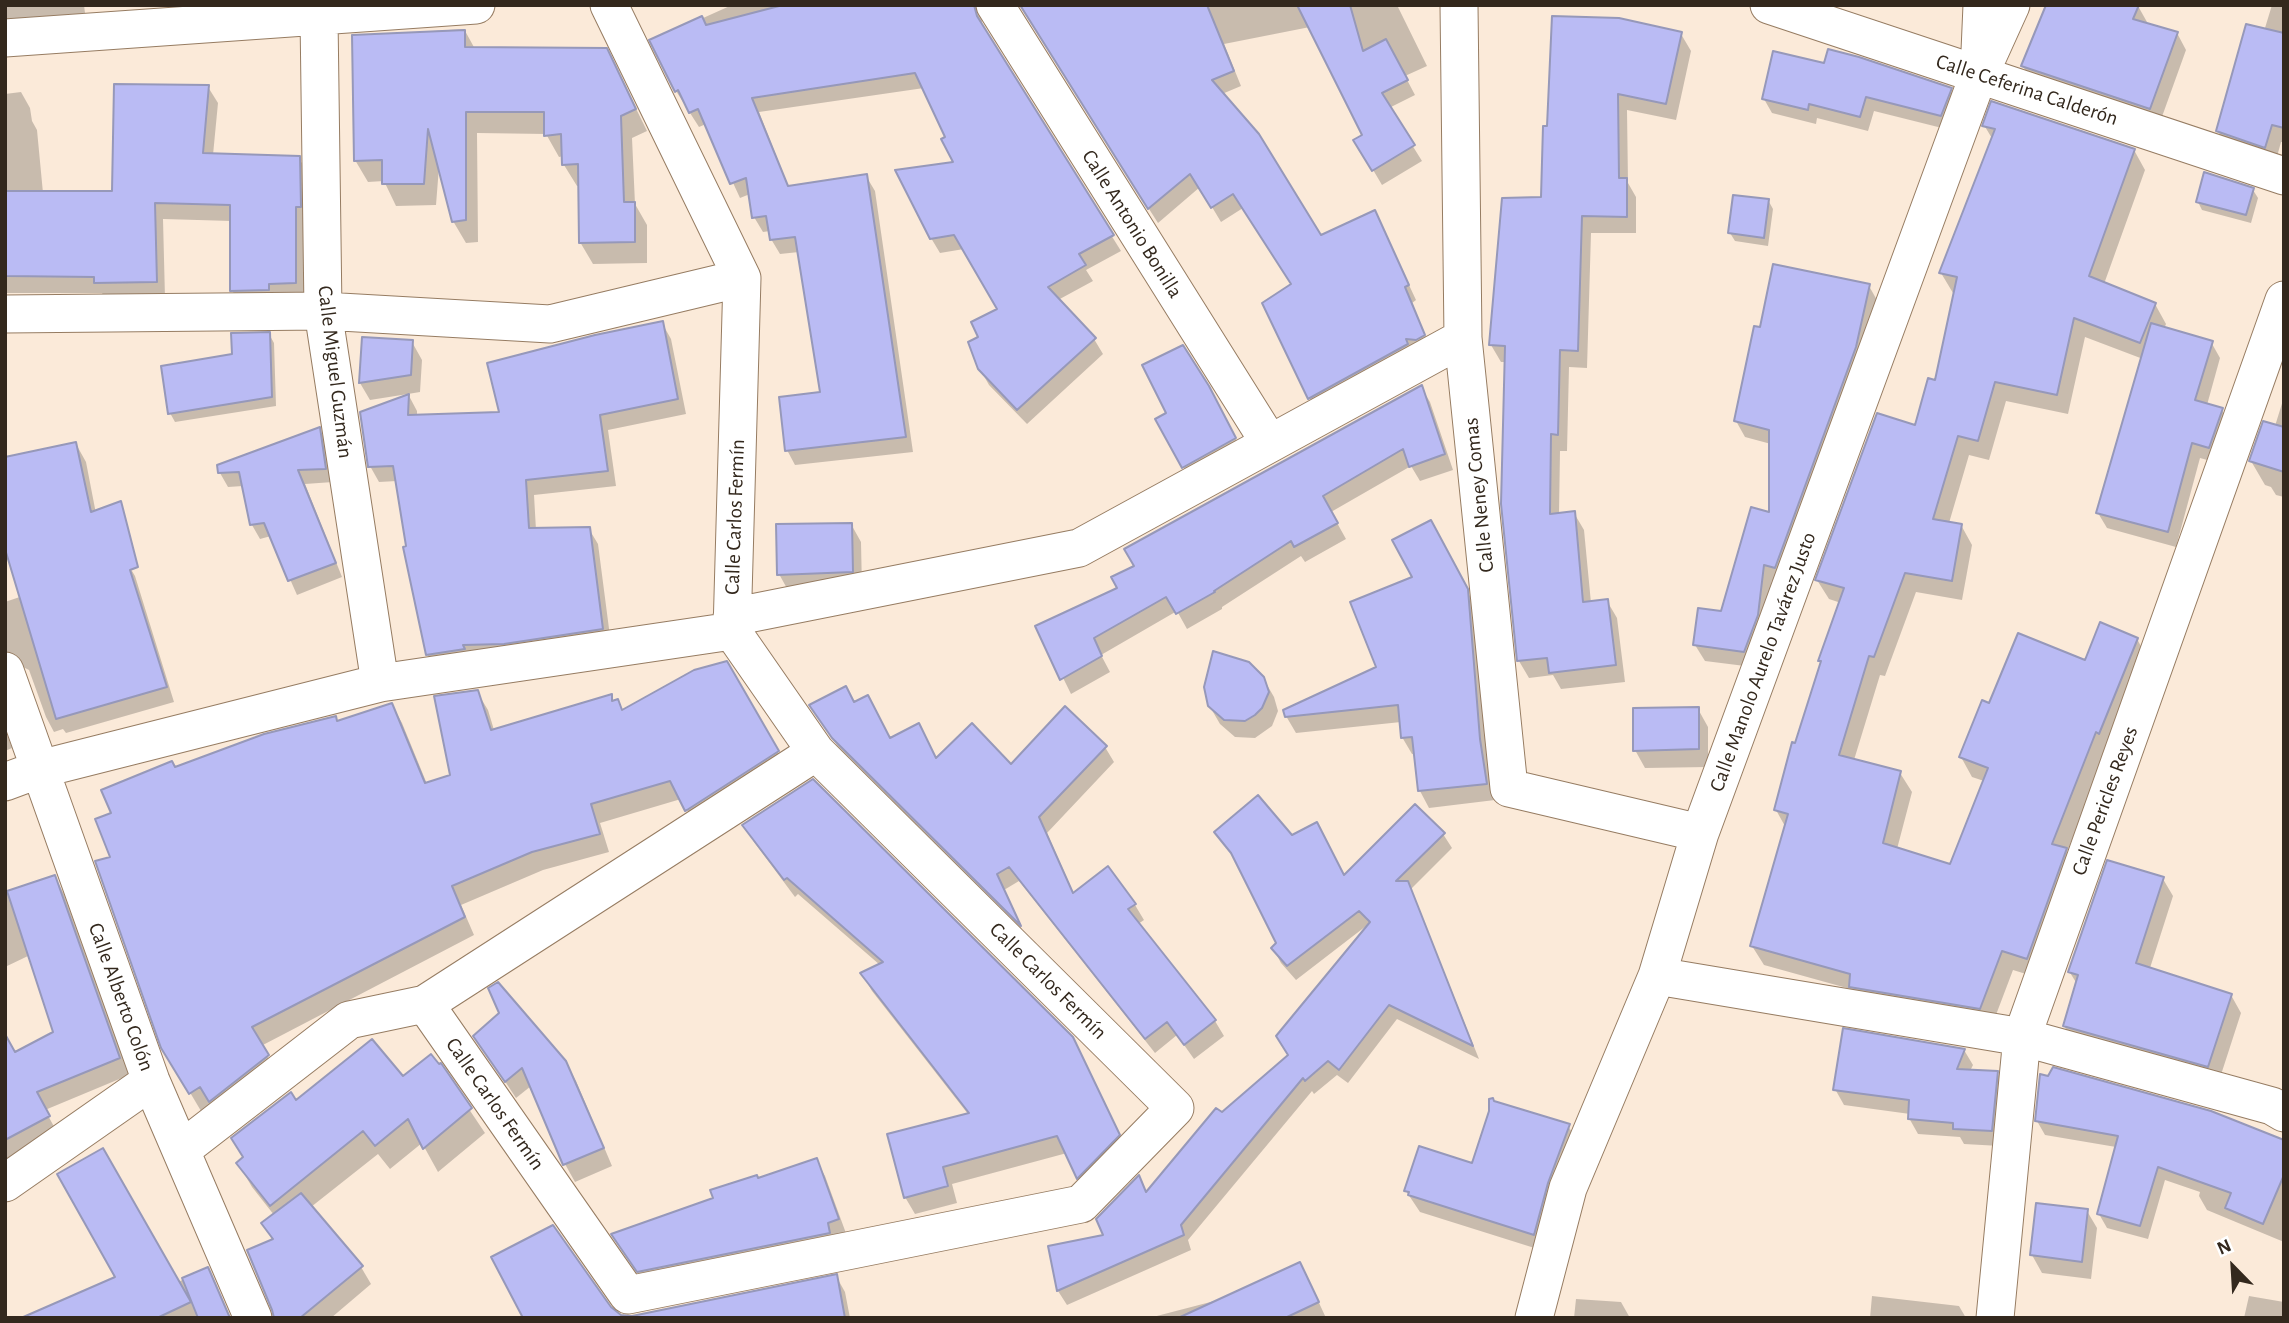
<!DOCTYPE html>
<html>
<head>
<meta charset="utf-8">
<style>
  body { margin:0 }
  #map { position:relative; width:2289px; height:1323px; overflow:hidden; background:#fbead9; font-family:"Alegreya Sans",sans-serif }
  canvas { display:block }
  .frame { position:absolute; inset:0; border:7px solid #33281d; pointer-events:none }
  .north { position:absolute; left:2198px; top:1232px; width:70px; height:70px; -webkit-text-stroke:5px #fff; paint-order:stroke; rotate:336deg; font-size:19px; font-weight:700; line-height:28px; text-align:center; color:#33281d }
  .north::after { content:''; display:block; margin:auto; width:24px; height:32px; background:#33281d; clip-path:polygon(50% 0,100% 100%,50% 72%,0 100%) }
</style>
</head>
<body>
<div id="map">
<canvas width="2289" height="1323"></canvas>
<div class="frame"></div>
<div class="north">N</div>
</div>
<script>
const ctx = document.querySelector('canvas').getContext('2d');
ctx.lineJoin = 'round';
function fillPath(path, color) { ctx.fillStyle = color; ctx.fill(path, 'evenodd'); }
function strokePath(path, color, width, dash) { ctx.strokeStyle = color; ctx.lineWidth = width; ctx.lineCap = dash ? 'butt' : 'round'; ctx.setLineDash(dash || []); ctx.stroke(path); }
function write(font, color, halo, rows, align = 'center') {
  ctx.font = font + ' "Alegreya Sans",sans-serif'; ctx.lineWidth = 5; ctx.setLineDash([]); ctx.textBaseline = 'middle'; ctx.strokeStyle = halo; ctx.fillStyle = color; for (const [text, x, y, turn = 0] of rows) {
    ctx.save(); ctx.translate(x, y); ctx.rotate((+turn || 0) * Math.PI / 180); ctx.textAlign = isNaN(turn) ? turn : align; if (halo) ctx.strokeText(text, 0, 0); ctx.fillText(text, 0, 0); ctx.restore();
  }
}
fillPath(new Path2D(`
  M5,5H84L86,21L5,29Z
  M732,5H989L984,11L982,23L984,31L1121,251L1086,270L1093,281L1058,300L1094,339L1103,354L1027,424L989,385L980,369L981,337L1000,310L964,249L940,253L931,238L955,163L948,138L924,88L759,112L789,188L866,176L875,191L913,452L795,465L787,450L822,394L799,252L780,254L771,239L770,231L763,232L754,217L750,194L740,198L706,124L699,127L676,91L652,41Z
  M1019,5H1397L1427,66L1405,76L1415,95L1389,108L1422,161L1382,185L1356,141L1365,135L1310,27L1224,44L1241,86L1222,94L1320,237L1382,227L1416,300L1412,303L1432,351L1318,413L1310,398L1293,285L1243,208L1221,222L1200,187L1158,223Z
  M2272,5H2284V142H2281L2275,164L2228,149L2218,131L2240,110Z
  M2138,6L2147,22L2146,25L2177,33L2186,50L2159,125L2032,83L2023,66Z
  M464,29L475,49L618,72L647,131L632,138L635,204L647,225V263L593,264L580,242V186H577L564,165V156L559,157L546,134L477,133L478,242L466,243L453,221L439,167L436,205L396,206L384,181L368,182L355,160L354,36Z
  M1681,34L1691,51L1676,120L1627,110L1628,183L1636,197V233H1591L1587,368L1569,367L1567,451H1560L1559,514L1574,513L1584,530L1591,603L1607,601L1617,618L1625,682L1561,689L1553,675L1529,678L1519,661L1506,362H1501L1491,345L1542,199L1549,127Z
  M208,87L218,103L213,155L299,158L308,174L305,223L304,299L241,307L232,290V221L163,219L165,298H105L102,293H5V94L21,92L30,108L32,121L37,130L43,193H114Z
  M1950,89L1959,104L1950,130L1874,111L1868,131L1817,118L1816,124L1772,113L1764,99Z
  M1984,125L2134,150L2145,170L2104,284L2155,304L2166,324L2164,329L2211,342L2220,358L2207,405L2222,410L2231,426L2218,463L2200,458L2176,547L2107,528L2098,513L2143,359L2085,337L2068,414L2006,401L1989,460L1969,455L1949,523L1961,525L1972,545L1962,600L1916,592L1885,676L1880,675L1854,760L1900,773L1912,792L1897,849L1951,866L1984,781L1972,777L1961,757L1990,706L2137,639L2148,659L2107,751L2067,852L2077,869L2039,978L2013,970L1991,1028L1764,965L1752,946L1786,828L1776,810L1822,665L1820,661L1841,603L1829,599L1817,580L1916,427L1936,382L1956,293H1953L1941,273L1993,140Z
  M2253,190L2258,198L2251,223L2202,210L2198,202Z
  M1768,200L1773,209L1768,246L1735,241L1730,233Z
  M1869,286L1878,302L1784,583L1772,580L1766,632L1753,667L1705,661L1695,645L1722,612L1771,515V444L1745,437L1736,421L1761,329Z
  M662,323L671,339L686,414L608,430L616,486L534,495L536,530L589,529L598,544L611,644L436,670L427,654L397,481L379,482L370,466L408,394L370,400L360,383L412,342L422,360L420,392L408,394L417,411V417L502,413Z
  M269,334L274,343L276,406L175,422L170,413L234,356Z
  M1421,387L1430,402L1453,470L1420,481L1411,466L1331,512L1346,539L1305,562L1301,556L1222,607V609L1187,629L1177,611L1101,655L1110,672L1071,694L1038,627L1120,589L1136,567Z
  M2284,397V497L2276,495L2271,487L2265,485L2251,461L2275,426Z
  M1216,401L1243,452L1191,480L1158,420L1169,413Z
  M319,429L327,443L333,482L305,484L342,577L297,595L271,536L260,539L252,525L243,486L228,487L220,473Z
  M76,444L86,462L98,524L5,504Z
  M851,524L861,542L862,589L789,592L779,574Z
  M1440,539L1476,608L1489,757L1495,800L1429,808L1420,791L1416,754H1412L1402,737L1401,722L1296,733L1286,716L1378,668L1414,578Z
  M126,561L135,576L174,702L66,733L63,729L54,732L46,717L29,670L19,665L5,667V602Z
  M726,663L788,770L697,828L681,799L600,823L609,852L543,870L461,905L474,935L261,1046L278,1075L201,1111L163,1047L112,858L113,814L175,769L338,723L392,705L402,723L427,784L452,776L477,692L488,710L494,730L611,696L614,702L618,701L623,711Z
  M1263,678L1274,697L1278,711L1272,726L1255,738L1235,737L1220,724L1209,705Z
  M854,704L890,740L936,760L1011,767L1105,747L1114,762L1047,833L1074,894L1135,905L1144,920L1138,924L1215,1021L1224,1036L1194,1059L1177,1035L1155,1053L1019,881L1004,890L1024,934L843,754L820,721Z
  M1698,709L1708,727V767L1645,768L1635,750Z
  M5,729L12,748L5,751Z
  M744,825L1072,1038L1128,1153L1088,1194L1067,1153L952,1184L957,1203L915,1214L905,1197L968,1114L872,991L862,974L880,965L798,894L795,897L754,842Z
  M1216,832L1291,837L1344,877L1443,834L1452,848L1411,889L1479,1059L1397,1019L1348,1083L1337,1075L1314,1094L1312,1091L1188,1240L1191,1250L1067,1305L1058,1291L1050,1247L1105,1236L1138,1178L1147,1194L1222,1114L1290,1056L1370,923L1296,980L1281,963L1273,948L1278,943L1238,864Z
  M55,877L64,894L129,1075L45,1110L58,1134L5,1162V1060L55,1033L28,956L5,967V894Z
  M2163,879L2173,896L2150,968L2231,995L2241,1013L2218,1084L2075,1044L2064,1026L2077,984L2069,971Z
  M475,1036L565,1062L576,1081L612,1166L575,1182L565,1164L531,1086L516,1098Z
  M1964,1050L1973,1065L1970,1071L1997,1072L2005,1088L2000,1146L1964,1144L1960,1137L1918,1134L1909,1118L1910,1114L1844,1105L1835,1089Z
  M440,1066L485,1133L438,1172L422,1143L390,1169L378,1154L311,1207L361,1267L371,1284L331,1318H275L273,1241L263,1224L274,1215L252,1187L238,1163L295,1102L403,1079Z
  M1493,1102L1568,1126L1579,1143L1544,1251L1420,1212L1406,1191L1474,1166Z
  M2037,1121L2284,1142V1242L2207,1210L2199,1196L2200,1192L2165,1180L2148,1239L2107,1228L2099,1214L2116,1147L2045,1135Z
  M816,1160L825,1176L847,1236L648,1287L622,1250L715,1199L758,1180Z
  M2087,1211L2097,1228L2091,1279L2042,1273L2032,1255Z
  M207,1269L231,1318H74L178,1282Z
  M836,1276L845,1292L850,1318H649Z
  M1308,1279L1326,1318H1149L1222,1299Z
  M1872,1296L1959,1306L1966,1318H1870Z
  M2249,1296L2284,1302V1318H2244Z
  M1576,1299L1621,1302L1630,1318H1574Z`), '#0003');
const building = new Path2D(`
  M783,5H974L977,16L1114,235L1079,254L1086,265L1048,287L1096,338L1017,410L978,369L968,342L978,337L971,322L997,309L954,235L930,239L895,170L953,162L941,139L945,137L915,73L752,98L788,186L867,174L906,437L785,451L779,397L820,392L795,237L770,240L766,216L752,218L746,178L730,184L698,109L689,113L678,90L675,92L649,40L702,16L706,25Z
  M1020,5H1207L1234,71L1212,80L1259,134L1321,235L1375,210L1409,285L1405,287L1425,335L1416,340L1406,339L1408,344L1308,399L1262,303L1291,284L1233,194L1211,208L1190,174L1148,209Z
  M1297,5H1350L1363,51L1386,39L1408,80L1382,93L1415,145L1372,171L1353,140L1362,135Z
  M2046,5H2139L2133,19L2178,32L2150,109L2021,66Z
  M1552,16L1619,18L1682,32L1666,104L1618,94L1619,178H1627V217L1582,216L1578,351L1560,350L1558,435L1551,434L1550,514L1575,511L1583,602L1608,599L1616,665L1549,673L1547,658L1517,661L1501,504L1505,346L1489,345L1502,198L1541,197L1543,126H1547Z
  M2246,24L2284,33V128L2272,125L2265,148L2216,131Z
  M465,30V47L607,48L636,109L621,116L624,202H635V242L579,243L578,164L562,165L561,134L544,136V112H466V220L452,222L428,129L424,184H382V160L354,161L352,35Z
  M1828,49L1859,57L1952,88L1941,116L1866,97L1860,117L1809,104L1808,110L1762,99L1773,51L1824,63Z
  M114,84L209,85L203,153L300,156L301,207H296V283L269,284V290L230,291V205L155,203L157,282L94,283V277L5,276V191H112Z
  M1991,101L2135,149L2089,276L2156,303L2140,343L2074,318L2057,395L1995,382L1978,441L1958,436L1933,519L1962,524L1952,581L1905,573L1874,657L1869,656L1839,755L1901,771L1883,843L1950,864L1988,768L1959,757L1982,700L1989,703L2018,633L2085,660L2100,622L2138,638L2099,734L2096,732L2052,844L2067,848L2027,959L2002,951L1980,1009L1849,987L1850,974L1750,946L1788,814L1774,810L1792,742L1795,743L1821,661H1818L1844,588L1815,580L1877,413L1915,425L1928,378L1935,380L1957,277L1939,273L1995,129L1982,126Z
  M2204,172L2254,188L2246,215L2196,202Z
  M1733,195L1769,199L1764,238L1728,233Z
  M1773,264L1870,284L1856,347L1775,568L1764,565L1758,615L1744,652L1693,645L1698,608L1721,611L1751,507L1769,512V430L1734,421L1754,326L1760,327Z
  M663,321L678,399L600,415L608,471L526,480L529,528L590,527L603,629L504,644L463,645L465,649L426,655L403,547L406,546L393,466L368,467L360,412L409,394L408,415L499,412L487,363L595,335Z
  M2151,323L2213,341L2195,400L2223,408L2209,448L2192,443L2168,532L2096,513Z
  M270,332L272,397L168,414L161,366L232,354L231,333Z
  M362,337L413,340L411,375L359,383Z
  M1183,345L1209,386L1236,438L1182,468L1155,419L1166,413L1142,365Z
  M1422,385L1445,454L1409,467L1403,449L1323,496L1338,523L1294,547L1291,541L1214,591L1215,592L1176,614L1166,597L1094,638L1102,656L1060,680L1035,626L1117,588L1111,577L1134,566L1124,549Z
  M2263,421L2284,427V472L2249,461Z
  M320,427L326,469L298,470L336,563L288,581L264,523L250,525L239,472L218,473L217,465Z
  M76,442L91,512L121,501L138,567L130,570L167,687L56,719L5,549V457Z
  M1431,520L1468,589L1480,739L1487,784L1418,791L1412,737L1401,738L1398,705L1285,717L1283,710L1376,667L1350,602L1412,577L1392,540Z
  M852,523L853,572L777,575L776,524Z
  M1213,651L1249,662L1264,677L1269,692L1262,708L1255,715L1245,721L1224,720L1208,706L1204,687Z
  M727,661L779,751L687,810L685,811L670,781L591,804L600,834L532,852L452,886L465,917L252,1027L269,1055L209,1102L200,1087L189,1094L161,1048L95,861L110,857L95,819L111,813L101,790L172,761L175,767L264,734L336,716L337,721L392,703L425,783L450,775L434,696L478,690L491,730L612,694V701L618,699L622,710L694,670Z
  M846,686L854,702L868,695L890,738L919,723L936,758L972,723L1011,764L1065,706L1107,746L1039,817L1073,893L1108,866L1136,904L1128,909L1216,1020L1184,1045L1167,1022L1145,1039L1009,867L997,874L1021,926L832,738L809,705Z
  M1699,707V749L1633,751V708Z
  M813,779L1073,1037L1120,1135L1077,1179L1057,1136L943,1167L948,1186L904,1198L887,1134L969,1113L860,973L883,962L787,878L784,880L742,825Z
  M1258,795L1292,835L1317,822L1344,875L1415,804L1445,833L1396,881H1408L1473,1046L1389,1005L1339,1070L1328,1061L1305,1081L1303,1078L1181,1225L1184,1235L1057,1291L1048,1246L1103,1235L1096,1219L1139,1175L1146,1192L1216,1108L1222,1112L1288,1055L1276,1036L1370,922L1359,911L1287,966L1271,948L1276,943L1231,853L1214,832Z
  M2107,860L2164,877L2136,963L2232,994L2208,1067L2063,1026L2078,975L2068,972Z
  M55,875L120,1058L37,1092L50,1116L5,1140V1034L15,1052L53,1032L7,891Z
  M498,982L566,1061L604,1148L563,1165L522,1068L505,1082L473,1036L499,1013L488,988Z
  M1843,1028L1965,1049L1957,1069L1998,1071L1992,1131L1953,1129V1123L1908,1119L1909,1100L1833,1090Z
  M372,1039L403,1076L431,1054L439,1064L441,1063L472,1108L423,1149L408,1119L375,1146L363,1131L270,1206L236,1163L243,1157L231,1138L291,1092L296,1100Z
  M2053,1067L2211,1111L2284,1140V1175L2263,1224L2225,1208L2231,1193L2158,1167L2140,1226L2097,1214L2118,1136L2035,1121L2040,1074L2048,1076Z
  M1493,1098L1494,1101L1570,1124L1548,1183L1534,1235L1408,1195L1409,1192L1404,1191L1419,1146L1472,1163L1489,1111V1099Z
  M103,1148L191,1302L157,1318H21L115,1277L57,1174Z
  M817,1158L839,1219L828,1223L830,1233L637,1272L611,1234L713,1198L710,1190L757,1175L758,1178Z
  M301,1193L363,1266L300,1318H274L272,1310L247,1250L273,1239L261,1223Z
  M2036,1203L2088,1209L2082,1262L2030,1255Z
  M553,1225L611,1307L621,1315L632,1316L837,1274L845,1318H523L491,1257Z
  M1300,1262L1319,1302L1285,1318H1178Z
  M208,1267L230,1318H198L182,1278Z`);
fillPath(building, '#babbf4');
strokePath(building, '#9698b9', 2);
const minor = new Path2D(`
  M995,5L1269,442
  M1459,5L1463,338L1509,788L1700,833
  M1769,5L2284,176
  M319,17L323,311L380,683
  M5,38L476,5
  M1987,58L2011,5
  M5,314L323,311L550,324L742,278
  M732,617L1079,548L1463,338
  M5,671L151,1081L253,1318
  M5,782L40,769L380,683L732,631
  M1657,976L2022,1037L2272,1106L2284,1113
  M425,1004L628,1295L1081,1204L1175,1108L816,752L732,631L742,278L609,5
  M181,1150L349,1020L425,1004L816,752
  M5,1183L151,1081
  M1534,1318L1568,1188L1657,976L1700,833L1979,74L1982,5
  M1995,1318L2022,1037L2284,300`);
strokePath(minor, '#967c62', 39);
strokePath(minor, '#fff', 37);
write('21px', '#33281d', '#fff', [
  ["Calle Ceferina Calderón",2027,90,18],
  ["Calle Antonio Bonilla",1132,224,58],
  ["Calle Miguel Guzmán",335,372,83],
  ["Calle Neney Comas",1479,495,-96],
  ["Calle Carlos Fermín",735,517,-88],
  ["Calle Manolo Aurelo Tavárez Justo",1763,662,-70],
  ["Calle Pericles Reyes",2105,801,-70],
  ["Calle Carlos Fermín",1048,981,45],
  ["Calle Alberto Colón",121,997,70],
  ["Calle Carlos Fermín",495,1104,55]
]);
</script>
</body>
</html>
